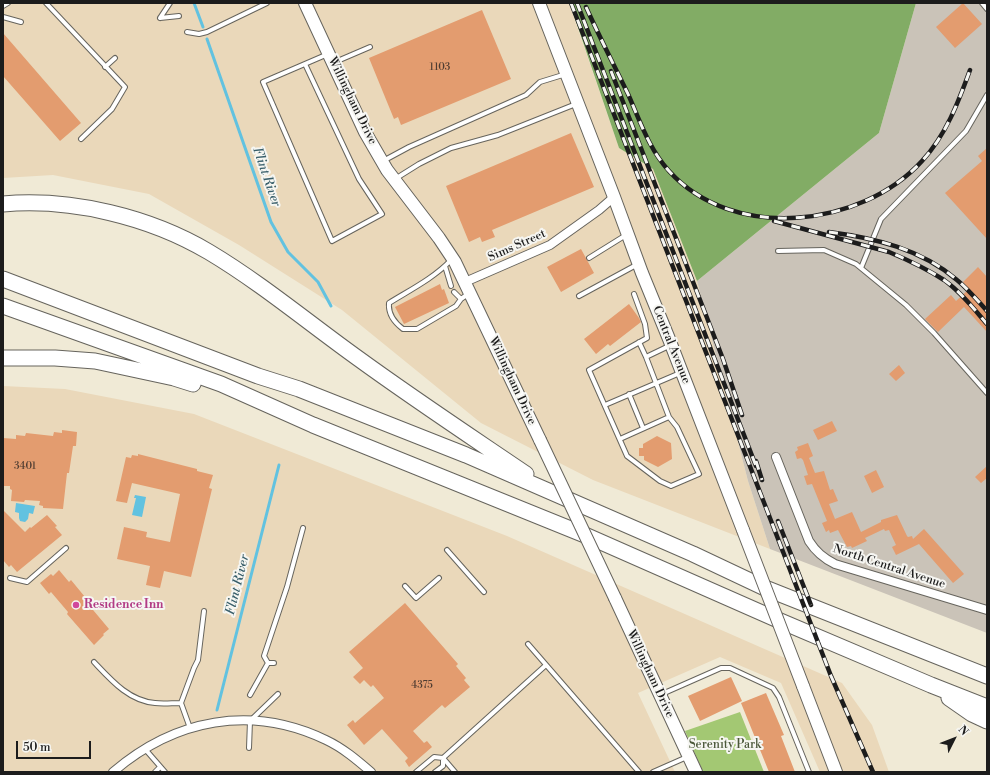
<!DOCTYPE html>
<html>
<head>
<meta charset="utf-8">
<style>
  body { margin:0 }
  #map { position:relative; width:990px; height:775px; overflow:hidden; background:#f0ead6; font-family:"Libre Bodoni",serif }
  canvas { display:block }
  .frame { position:absolute; inset:0; border:4px solid #1c1c1c; pointer-events:none }
  .north { position:absolute; left:934px; top:719px; width:40px; height:40px; -webkit-text-stroke:3px #f6f6f2; paint-order:stroke; rotate:48deg; font-size:11px; font-weight:700; line-height:16px; text-align:center; color:#1c1c1c }
  .north::after { content:''; display:block; margin:auto; width:14px; height:18px; background:#1c1c1c; clip-path:polygon(50% 0,100% 100%,50% 72%,0 100%) }
  .scale { position:absolute; left:16px; top:741px; width:75px; height:18px; box-sizing:border-box; border:2px solid #1c1c1c; border-top:0; padding-left:5px; font-size:12px; line-height:14px; white-space:nowrap; color:#1c1c1c; -webkit-text-stroke:3px #f6f6f2; paint-order:stroke }
</style>
</head>
<body>
<div id="map">
<canvas width="990" height="775"></canvas>
<div class="frame"></div>
<div class="north">N</div>
<div class="scale">50 m</div>
</div>
<script>
const ctx = document.querySelector('canvas').getContext('2d');
ctx.lineJoin = 'round';
function fillPath(path, color) { ctx.fillStyle = color; ctx.fill(path, 'evenodd'); }
function strokePath(path, color, width, dash) { ctx.strokeStyle = color; ctx.lineWidth = width; ctx.lineCap = dash ? 'butt' : 'round'; ctx.setLineDash(dash || []); ctx.stroke(path); }
function write(font, color, halo, rows, align = 'center') {
  ctx.font = font + ' "Libre Bodoni",serif'; ctx.lineWidth = 4; ctx.setLineDash([]); ctx.textBaseline = 'middle'; ctx.strokeStyle = halo; ctx.fillStyle = color; for (const [text, x, y, turn = 0] of rows) {
    ctx.save(); ctx.translate(x, y); ctx.rotate((+turn || 0) * Math.PI / 180); ctx.textAlign = isNaN(turn) ? turn : align; if (halo) ctx.strokeText(text, 0, 0); ctx.fillText(text, 0, 0); ctx.restore();
  }
}
fillPath(new Path2D(`
  M3,3H569L619,148L653,169L697,281L748,481L770,549L593,480L481,423L342,310L239,245L149,194L53,175L3,178Z
  M3,386L65,389L194,414L507,536L842,683L872,725L889,772H820L781,683L720,657L638,693L675,772H3Z`), '#ead8ba');
fillPath(new Path2D(`
  M916,3H987V633L770,549L748,481L697,281L879,133Z`), '#cac3b8');
fillPath(new Path2D(`
  M740,712L764,772H703L685,731Z`), '#a3c873');
fillPath(new Path2D(`
  M574,3H916L879,133L697,281L653,169L619,148L571,7Z`), '#82ac65');
fillPath(new Path2D(`
  M135,495L146,497L142,517L132,515L136,498H134Z
  M16,503L35,506L33,514L29,513L28,519L25,522L20,521L19,518V513L15,512Z`), '#62c2e0');
strokePath(new Path2D(`
  M194,3L203,27
  M207,39L271,222L288,252L318,282L331,306
  M217,710L279,465`), '#62c2e0', 3);
fillPath(new Path2D(`
  M963,3L982,24L955,48L936,27Z
  M482,10L511,79L401,125L398,117L394,119L369,58Z
  M3,33L81,123L60,141L3,76Z
  M571,133L594,187L492,230L495,237L482,242L480,237L469,242L446,186Z
  M987,148V239L945,193L982,161L978,156Z
  M581,249L594,273L561,292L547,267Z
  M978,267L987,277V332L964,307L938,332L925,319L951,295L956,301L969,289L963,282Z
  M440,284L442,290L444,289L449,303L404,324L395,307Z
  M629,304L639,318L641,322L610,346L608,344L596,354L584,339Z
  M899,365L905,373L896,381L889,374Z
  M832,421L837,431L818,440L813,430Z
  M62,430L77,432L76,446H73L69,473H67L63,509L43,508V506L39,505L40,501L25,500L24,502L11,501L12,490L10,489V486H3V438L16,439V435L25,436L26,433L53,436L54,432L62,433Z
  M657,436L671,443L672,459L658,467L644,460V456H639V448H643V444Z
  M808,443L813,456L809,458L815,473L824,471L830,490L833,489L838,501L829,504L835,519L852,512L861,532L881,522V520L897,515L907,536L908,537L912,536L913,539L924,529L964,574L953,583L919,544L896,555L892,547L896,545L889,530L885,531L884,529L865,538L867,541L852,548L851,546L847,547L838,530L830,533L829,530L826,532L822,523L827,521L812,484L807,485L804,476L808,475L803,460L801,458L797,459L795,452L798,450L797,447Z
  M138,454L197,469V471L213,475L209,488L212,489L191,577L164,571L160,588L146,585L150,566L117,559L124,527L147,532L146,537L170,542L180,494L132,483L127,503L116,501L126,457L131,458L132,455L138,456Z
  M987,466V478L981,483L975,477Z
  M876,470L884,487L872,493L864,476Z
  M3,510L25,532L30,527L31,528L47,515L57,526L55,527L62,535L17,572L11,565L9,567L3,560Z
  M59,570L69,582L71,580L85,597L83,598L109,629L103,634L104,635L94,645L67,614L68,612L51,592L49,594L40,583L51,574L53,576Z
  M405,603L458,664L456,666L466,678L464,680L470,687L445,708L442,705L413,731L424,743L427,741L432,747L409,767L405,761L408,758L382,729L364,745L347,725L353,720L355,723L384,698L373,685L371,687L364,680L360,684L353,677L363,668L349,652Z
  M731,677L742,701L700,721L688,696Z
  M766,693L784,735L781,736L795,772H769L741,703Z`), '#e39c6f');
const lane = new Path2D(`
  M46,3L125,87L112,109L81,139
  M982,3L987,9
  M3,6L8,3
  M3,17L21,22
  M160,18L179,16
  M160,18L170,3
  M187,32L199,34L207,32L267,3
  M335,62L370,47
  M305,64L359,179L382,214L332,241L263,82L328,54
  M105,67L115,58
  M383,161L409,147L526,95L540,82L566,74
  M395,179L419,164L451,148L498,135L576,104
  M778,251L824,250L856,264L906,305L934,333L987,393
  M589,258L626,235
  M451,260C434,278 410,290 389,303C388,314 395,323 403,329H417L456,306L461,299L468,294
  M445,266L451,286
  M861,268L881,219L966,131L987,95
  M454,292L461,299
  M634,294L645,324L647,338L589,370L627,456L660,481L671,486L699,474L677,427L669,417L646,357L671,345
  M579,296L638,264
  M639,342L646,357
  M629,394L643,428
  M605,405L680,373
  M620,439L669,417
  M447,550L484,592
  M10,578L27,582L66,548
  M405,586L416,598L439,578
  M528,644L639,772
  M94,662C111,680 129,701 155,703C163,704 172,703 181,703
  M274,663H268L264,656L287,587L303,528
  M662,694L721,668H730L773,688L779,697L809,772
  M250,695L268,663
  M190,728L181,703L194,668L198,660L204,611
  M249,748L250,721L278,694
  M145,749L165,772
  M155,772L160,767
  M416,772L434,757L443,758L455,772
  M435,772L443,766V758L546,665
  M653,772L687,757`);
const street = new Path2D(`
  M465,282L550,245L599,210L614,197
  M776,457L809,541C816,552 823,558 835,564L987,610
  M113,772C175,719 251,704 326,740C343,748 357,760 371,772`);
const secondary = new Path2D(`
  M305,3L365,132L387,170L439,238L455,262L540,440
  M539,3L614,197L642,273L669,339L743,530
  M615,598L696,772
  M803,686L836,772`);
const highway = new Path2D(`
  M3,204C72,198 150,217 209,252C261,283 310,324 359,359C414,399 470,436 526,474
  M3,279L258,376L299,389L466,455L693,554L765,588L987,676
  M3,306L221,384L313,425L585,535L778,620L931,685L987,707
  M3,358H55L95,361L174,378L193,384
  M949,698L972,714L987,721`);
strokePath(lane, '#66645d', 6);
strokePath(street, '#66645d', 10);
strokePath(secondary, '#66645d', 14);
strokePath(highway, '#66645d', 17);
strokePath(lane, '#fff', 4);
strokePath(street, '#fff', 8);
strokePath(secondary, '#fff', 12);
strokePath(highway, '#fff', 15);
const rail = new Path2D(`
  M571,3L831,676L873,772
  M577,3L756,466
  M586,7C599,36 614,65 628,94C640,121 649,149 669,171C733,242 861,228 922,161C946,135 958,103 970,70
  M611,71L723,359L742,415
  M774,221L889,252C908,260 927,269 944,280C961,292 974,309 987,324
  M829,232C875,238 921,249 957,280C968,289 977,300 987,311
  M756,461L762,480
  M778,521L811,605`);
strokePath(rail, '#1c1c1c', 4.5);
strokePath(rail, '#f6f6f2', 3, [9]);
const secondaryBridge = new Path2D(`
  M540,440L615,598
  M743,530L803,686`);
strokePath(secondaryBridge, '#66645d', 14, []);
strokePath(secondaryBridge, '#fff', 12);
for (const [x, y, r, color] of [
  [76,605,4,"#d1479c"]
]) { const dot = new Path2D(); dot.arc(x, y, r, 0, 2 * Math.PI); ctx.fillStyle = color; ctx.fill(dot); strokePath(dot, '#f6f6f2', 1.5); }
write('10px', '#4e3c31', null, [
  ["1103",440,68],
  ["3401",25,467],
  ["4375",422,686]
]);
write('12px', '#1c1c1c', '#f6f6f2', [
  ["Willingham Drive",352,101,64],
  ["Sims Street",517,246,-24],
  ["Central Avenue",671,345,68],
  ["Willingham Drive",512,381,65],
  ["North Central Avenue",889,567,18],
  ["Willingham Drive",650,674,65]
]);
write('bold 12px', '#b23c85', '#f6f6f2', [
  ["Residence Inn",84,605]
], 'left');
write('12px', '#4b583a', '#f6f6f2', [
  ["Serenity Park",725,745]
]);
write('italic 13px', '#385e6a', '#f6f6f2', [
  ["Flint River",266,177,71],
  ["Flint River",238,585,-76]
]);
</script>
</body>
</html>
